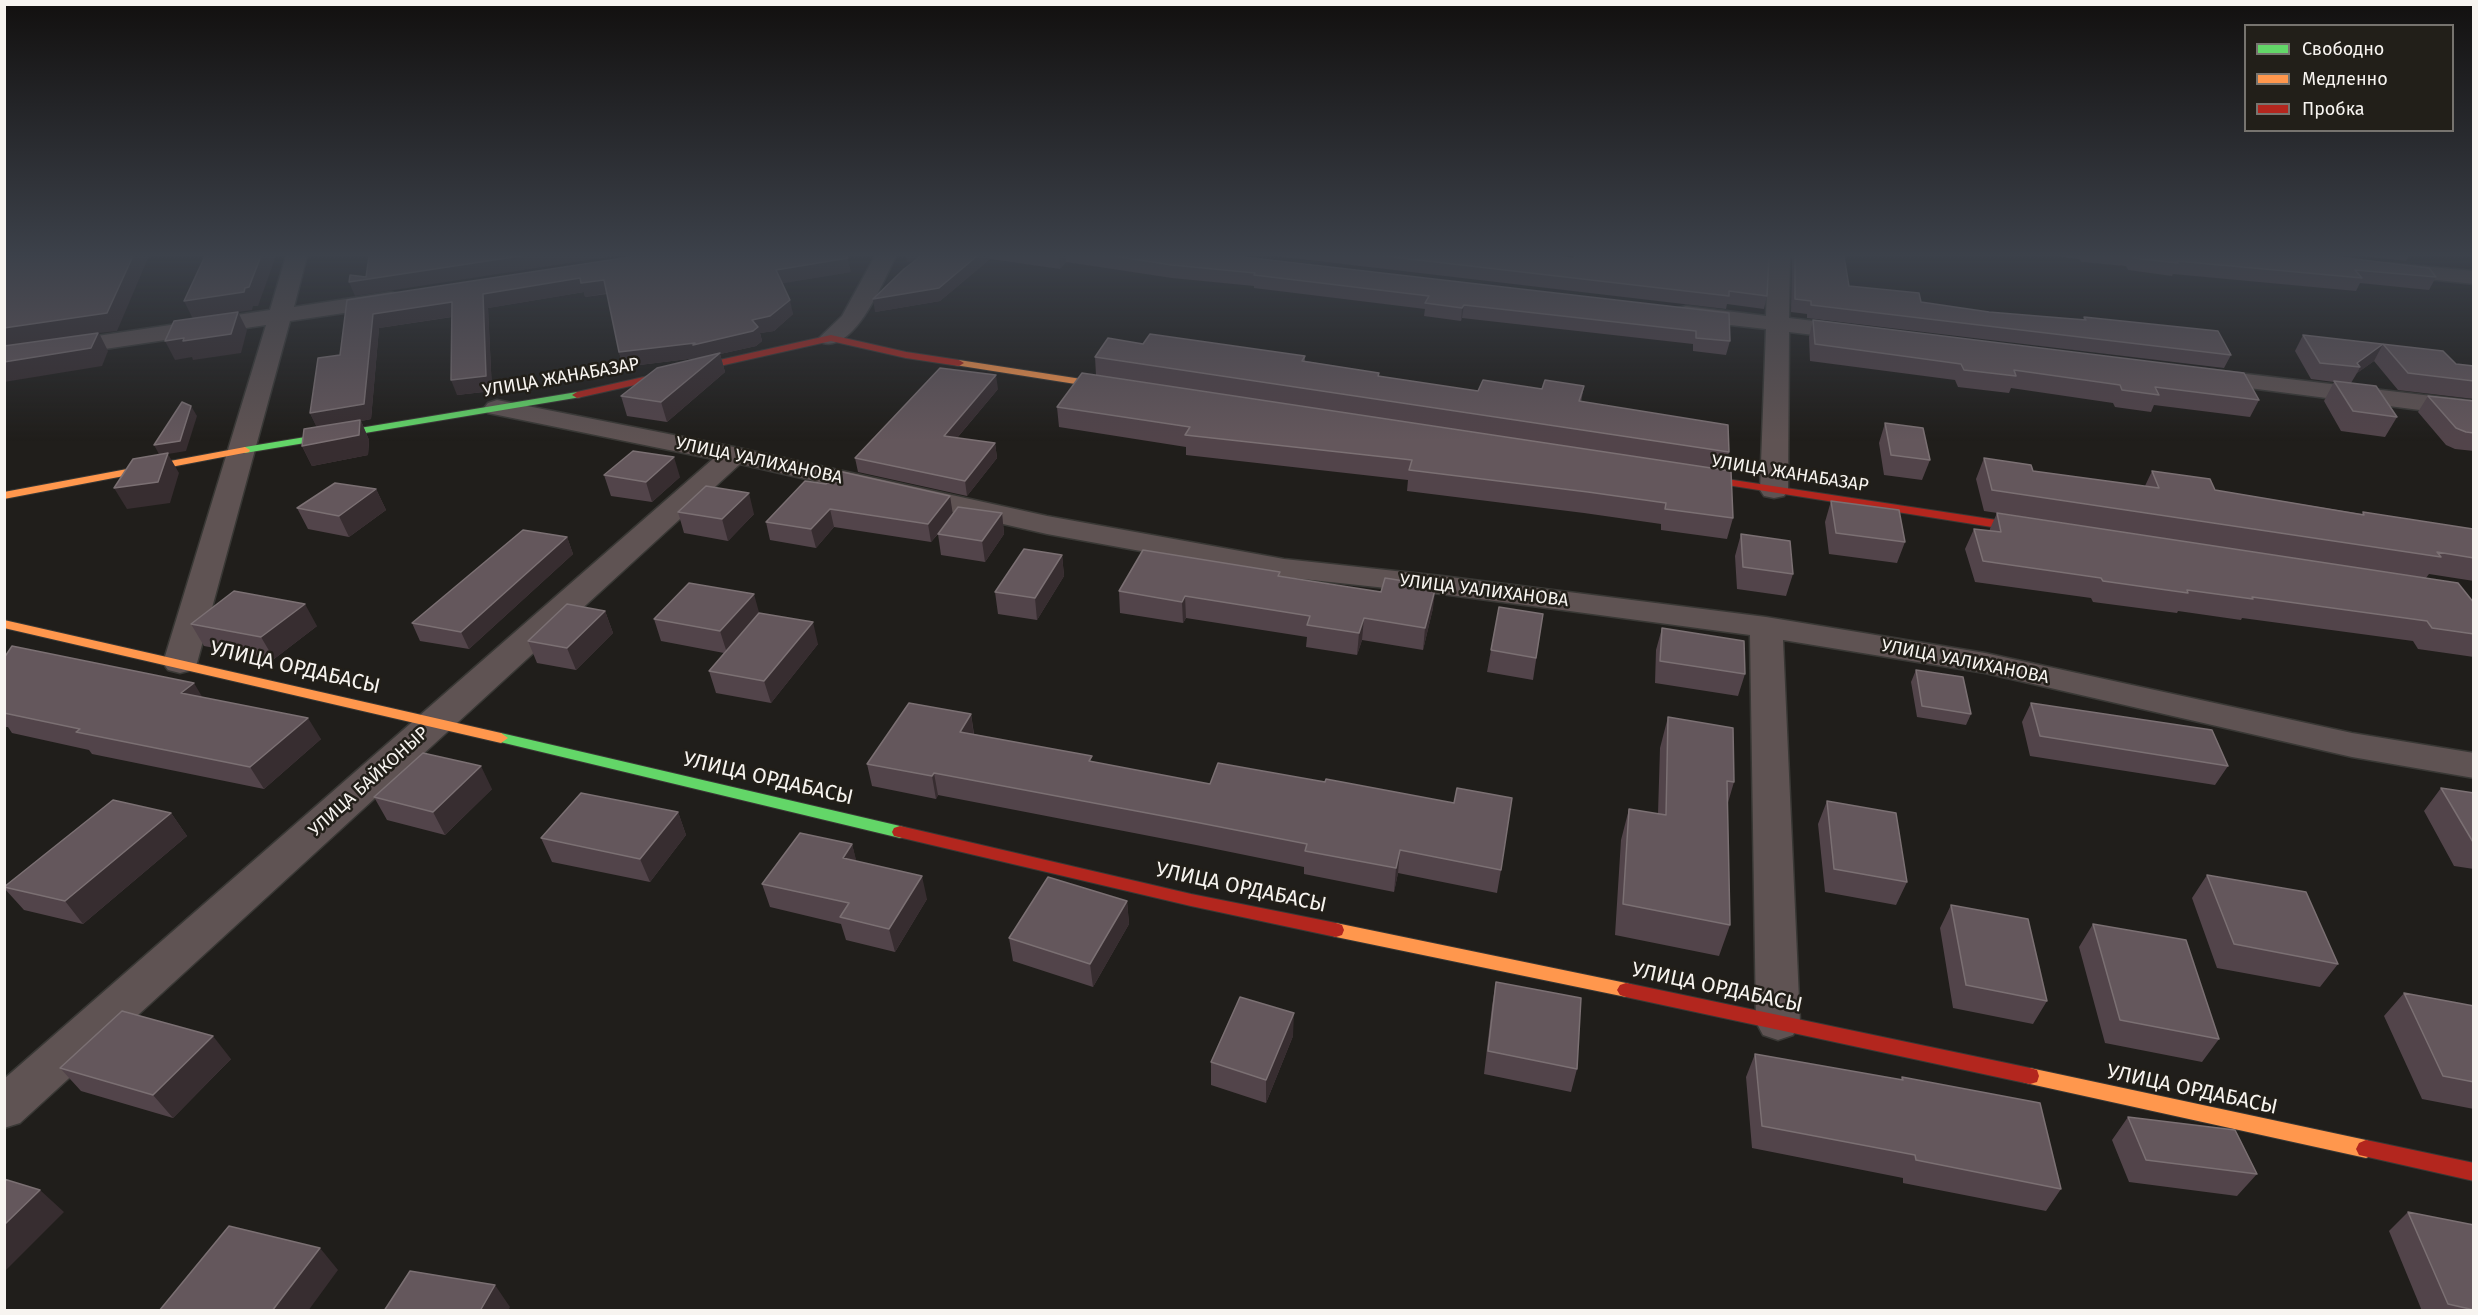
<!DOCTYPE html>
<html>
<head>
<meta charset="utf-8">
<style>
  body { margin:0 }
  #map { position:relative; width:2478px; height:1315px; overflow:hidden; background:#201e1b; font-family:"Fira Sans",sans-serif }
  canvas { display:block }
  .frame { position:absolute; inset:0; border:6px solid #f7f4f0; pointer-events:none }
  .legend { position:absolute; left:2244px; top:24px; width:210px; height:108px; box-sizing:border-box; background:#221f19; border:2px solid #77746f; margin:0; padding:8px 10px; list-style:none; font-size:18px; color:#f7f4f0 }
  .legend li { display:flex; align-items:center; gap:12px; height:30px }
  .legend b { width:30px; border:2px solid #77746f }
</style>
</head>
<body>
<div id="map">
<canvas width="2478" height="1315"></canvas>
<div class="frame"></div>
<ul class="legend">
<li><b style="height:8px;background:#63d668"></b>Свободно</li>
<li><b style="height:8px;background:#ff974d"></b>Медленно</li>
<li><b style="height:8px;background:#b3261e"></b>Пробка</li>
</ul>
</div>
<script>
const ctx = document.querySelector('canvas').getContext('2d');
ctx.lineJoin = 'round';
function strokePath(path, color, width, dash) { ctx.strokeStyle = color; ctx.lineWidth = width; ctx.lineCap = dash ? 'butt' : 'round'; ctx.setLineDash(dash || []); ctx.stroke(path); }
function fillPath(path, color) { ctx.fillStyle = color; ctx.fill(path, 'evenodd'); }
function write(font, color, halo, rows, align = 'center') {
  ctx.font = font + ' "Fira Sans",sans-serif'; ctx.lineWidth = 5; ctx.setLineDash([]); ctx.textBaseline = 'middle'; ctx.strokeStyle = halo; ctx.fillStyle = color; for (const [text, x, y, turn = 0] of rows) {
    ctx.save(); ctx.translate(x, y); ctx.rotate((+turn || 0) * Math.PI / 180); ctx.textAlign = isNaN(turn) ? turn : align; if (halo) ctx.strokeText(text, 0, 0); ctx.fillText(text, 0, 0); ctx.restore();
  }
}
const street = new Path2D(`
  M286,256H307L294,307L391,292L399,294L402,299L399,304L391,306L290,321L197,663L192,670L180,673L168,670L163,663L266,325L4,364V350L270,310Z
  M875,256H896C883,281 856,351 823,343L819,338L842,316Z
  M1768,256H1790L1789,318L1855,326L1863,328L1867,333L1863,338L1855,340L1789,332L1788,490L1784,496L1774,498L1764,496L1760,490L1766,329L1686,320L1678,318L1675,313L1678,308L1686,306L1766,316Z
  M2389,263L2474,271V284L2381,274L2378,269L2381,264Z
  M2204,369L2474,401V417L2195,381L2192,376L2195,371Z
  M497,400L734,447L1047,516L1284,559L1442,576L1766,617L1985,653L2352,733L2474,753V778L2352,757L1985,673L1783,640L1800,1022L1793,1035L1778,1040L1763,1035L1756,1022L1750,635L1442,594L1284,577L1047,534L740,464L20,1123L4,1128V1079L713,459L488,413L484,408L488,403Z`);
const fast = new Path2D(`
  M577,392L582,395L581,397L245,453L240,450L245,447Z
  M501,733L900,826L906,828L908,832L906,836L900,838L496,741L494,738Z`);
const slow = new Path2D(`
  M959,360L1120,385L1125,388L1120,391L955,365V361Z
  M245,447L250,450L249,452L4,499V492Z
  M4,620L501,733L508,738L501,743L4,628Z
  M1336,923L1626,983L1632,985L1635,990L1632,995L1626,997L1336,937L1330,935L1328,930L1330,925Z
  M2030,1068L2366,1140L2373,1143L2376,1149L2373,1155L2366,1158L2030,1084L2023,1082L2021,1076L2023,1070Z`);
const jam = new Path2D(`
  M831,335L906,352L959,360L964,363L959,366L906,358L831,341L577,398L572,395L577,392Z
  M1687,473L2036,526L2042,530L2036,534L1683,478L1681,476Z
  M900,826L1191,894L1336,923L1342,925L1344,930L1342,935L1336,937L1191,906L894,836L892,832L894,828Z
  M1626,983L2030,1068L2037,1070L2039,1076L2037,1082L2030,1084L1626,997L1620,995L1617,990L1620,985Z
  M2366,1140L2474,1163V1181L2359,1155L2356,1149L2359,1143Z`);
strokePath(street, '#393835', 3);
strokePath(fast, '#393835', 2);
strokePath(slow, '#393835', 2);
strokePath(jam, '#393835', 2);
fillPath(street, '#5f5353');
fillPath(fast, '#63d668');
fillPath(slow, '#ff974d');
fillPath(jam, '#b3261e');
fillPath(new Path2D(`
  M906,256H1235L1729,313L1730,341L1726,355L1693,351V344L1462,318L1461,321L1424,316L1425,309L1254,288V286L1172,278L1066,262L1060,269L990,259L940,301L875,312L915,261L907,262Z
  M1275,256H1557L1767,296L1764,309L1727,304L1726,309Z
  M1792,256H1844L1849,286L1921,302L1989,312L2083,320L2084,317L2231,355L2224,368L1807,318V314L1791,312Z
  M2057,256H2330L2436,277L2429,290L2360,283L2356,291L2173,274L2172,276L2128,270L2126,266L2081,262L2079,259Z
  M2362,256H2409L2406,261Z
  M851,272L782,283L793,314L774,331L760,333L762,341L756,346L720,354L725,372L667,422L627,416L621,396L696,359V358L623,367L619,352L607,294L585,297L584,292L488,308L492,391L457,395L452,317L379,328L371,419L361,421L369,440L368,455L312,466L302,446L317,427L310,413L340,355L347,300Z
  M1813,320L2259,400L2250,417L2154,405L2151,412L2115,407L2113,403L2011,388L2009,393L1958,387L1955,380L1810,361L1809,337Z
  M2303,335L2443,351L2456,364L2474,366V399L2398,390L2374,361L2357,373L2351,383L2397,417L2385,437L2341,431L2324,401L2334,382L2311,379L2295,351Z
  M1143,344L1305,356V361L1379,373V376L1478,391L1584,386L1581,402L1729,452L1725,470L1733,518L1727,539L1661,530V524L1584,513L1407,491L1408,480L1186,455V447L1059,427L1057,407L1096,375L1095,357Z
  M998,389L957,438L995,443L997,458L967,496L858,472L855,458Z
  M2428,396L2474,401V451L2455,449L2446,445L2418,412Z
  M1885,423L1930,460L1922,480L1884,475L1879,443Z
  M1984,458L2033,471L2145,486L2152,471L2215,490L2362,514L2363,512L2473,529L2474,581L2429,574L2426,578L2474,603V657L2418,649L2413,641L2242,618L2241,620L2178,611L2177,613L2093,602L2091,598L1975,582L1965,549L1974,529L1989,531L1997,513L2138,534L1984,511L1976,479Z
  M604,475L680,477L652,502L611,496Z
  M826,484L950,496L952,514L1002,513L1004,534L985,562L941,555L938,534L931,542L834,527L816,548L770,540L766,522Z
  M376,489L386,510L349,537L308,529L297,508Z
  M1831,501L1905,542L1897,563L1829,554L1825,522Z
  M678,512L754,514L728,541L684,533Z
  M1741,534L1793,574L1786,596L1737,589L1735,556Z
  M567,537L573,554L469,649L420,641L412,623Z
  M1062,555L1064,576L1037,620L998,614L995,592Z
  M1280,577L1433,608L1423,650L1362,640L1357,655L1306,647L1307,637L1186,618L1183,623L1120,613L1119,591Z
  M605,611L613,633L576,670L537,663L528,641Z
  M759,614L818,644L771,703L716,693L709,671L724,653L661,641L654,619Z
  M1543,614L1533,680L1487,672L1491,650Z
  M191,624L317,626L274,659L204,646Z
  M1662,628L1745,674L1738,696L1655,683L1656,650Z
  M4,658L203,697L321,739L264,789L92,754L89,750L12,733L8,727H4Z
  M1916,670L1971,714L1966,725L1917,717L1911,682Z
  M2031,703L2228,766L2215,785L2030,756L2022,722Z
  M971,714L974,734L1092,762L1501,870L1497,893L1398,873L1394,892L1304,874V867L1196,845L938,795L936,799L872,786L867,764Z
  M1668,717L1734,782L1727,806L1730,925L1719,956L1615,935L1621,840L1629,809L1658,814L1660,748Z
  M2441,788L2474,793V869L2454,866L2424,811Z
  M492,789L445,835L387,820L374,797Z
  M1827,801L1907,882L1896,905L1825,892L1818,824Z
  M678,812L686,835L650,882L552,862L541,838Z
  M171,813L187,836L83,924L24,910L4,888V887Z
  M852,844L856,861L927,899L895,952L846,940L841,924L770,907L762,884Z
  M2207,875L2338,964L2320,987L2217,968L2192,898Z
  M1127,901L1129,924L1093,987L1013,961L1009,938Z
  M1951,905L2047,1001L2033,1024L1953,1008L1940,928Z
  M2093,924L2219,1039L2202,1062L2105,1043L2079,947Z
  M1496,982L1577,1069L1571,1092L1484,1074L1492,1006Z
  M2404,993L2474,1006V1109L2422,1099L2384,1016Z
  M1293,1036L1266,1103L1211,1085V1062Z
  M1755,1054L1900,1080L1902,1077L2061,1189L2046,1211L1903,1183V1178L1752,1148L1746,1077Z
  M231,1059L173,1118L81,1091L60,1068Z
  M2128,1117L2257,1174L2237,1196L2129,1182L2112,1140Z
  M2408,1212L2474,1311H2422L2389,1231Z`), '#52444a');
fillPath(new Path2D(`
  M133,256H149L117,331L99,333L108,351L102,366L4,382V328Z
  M261,256H276L258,306H253L252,310L238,312L247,330L241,353L193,360L192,357L175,360L165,341L193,319L184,301L245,288Z
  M520,256H615L355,296L349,282Z
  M906,256H938V257L907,262Z
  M977,256H989L990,259L940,301L875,312L873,299Z
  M1059,256H1066V262L1060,269Z
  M848,258L851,272L779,284L776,270Z
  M580,278L604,280L608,293L585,297L584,292L488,308L492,391L457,395L451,380L483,294Z
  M790,300L793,314L774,331L760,333L762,341L756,346L720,354L725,372L667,422L661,402L697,359L696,358L623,367L619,352L752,320Z
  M452,302L457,316L379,328L371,419L361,421L369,440L368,455L312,466L302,446L317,428L310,413L373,314Z
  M1464,305L1462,318L1461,321L1462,308Z
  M2383,344L2374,361L2357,373L2360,367L2357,363Z
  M996,375L998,389L946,451L944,436Z
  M191,406L197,416L186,451L168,454L179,473L170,503L127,509L114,488L160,456L154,445Z
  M995,443L997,458L967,496L965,481Z
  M674,457L680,477L652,502L646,482Z
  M376,489L386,510L349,537L339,516Z
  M749,493L754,514L728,541L722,519Z
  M950,496L953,515L931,542L928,524Z
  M830,509L834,527L816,548L811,529Z
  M1002,513L1004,534L985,562L982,541Z
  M567,537L573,554L469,649L461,632Z
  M1062,555L1064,576L1037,620L1035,598Z
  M1436,586L1433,608L1423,650L1425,628Z
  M754,594L760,616L727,653L720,631Z
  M1185,596L1186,618L1183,623L1182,602Z
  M305,604L317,626L274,659L261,637Z
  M605,611L613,633L576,670L567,648Z
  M1364,618L1362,640L1357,655L1359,633Z
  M813,622L818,644L771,703L764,681Z
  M194,683L207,705L181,693Z
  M971,714L974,737L960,732Z
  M308,718L321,739L264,789L250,767Z
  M481,766L492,789L445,835L433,812Z
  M934,773L938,795L936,799L932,776Z
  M678,812L686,835L650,882L640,859Z
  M171,813L187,836L83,924L65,901Z
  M852,844L858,867L843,858Z
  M1400,850L1398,873L1394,892L1396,868Z
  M922,876L927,899L895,952L889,929Z
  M1127,901L1129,924L1093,987L1090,964Z
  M1294,1013L1293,1036L1266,1103V1080Z
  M213,1036L231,1059L173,1118L153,1095Z
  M40,1190L64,1212L4,1272V1225Z
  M320,1248L338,1270L308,1311H272Z
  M495,1285L510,1307L508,1311H480Z`), '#372d30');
const building = new Path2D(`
  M4,256H133L107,313L4,328Z
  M205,256H261L249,287L245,288L244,292L184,301Z
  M369,256H520L349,282L350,275L366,277Z
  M636,256H847L848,258L776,270L790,300L770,316L752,320L758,327L753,331L693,345L695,343L619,352L604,280L581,283L580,278L483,294L486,376L451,380L452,302L373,314L364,404L310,413L318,358L340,355L347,300Z
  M921,256H977L939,288L873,299L904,269Z
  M1113,256H1235L1729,313L1730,341L1696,338V331L1464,305L1462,308L1425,303L1429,296L1254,275L1255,273L1172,265Z
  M1384,256H1557L1574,259L1575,256H1769L1767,296L1729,291V296Z
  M1795,256H1844L1849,286L1919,293L1921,302L1989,312L2086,320L2084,317L2218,331L2231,355L1811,305V301L1795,299Z
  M2133,256H2330L2429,268L2436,277L2355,270L2362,278L2177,261L2178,263L2133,258Z
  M238,312L231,334L183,341L184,338L165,341L174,321Z
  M1813,320L2244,373L2259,400L2155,387L2159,395L2122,390L2120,385L2014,370L2016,376L1964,370L1961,364L1815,344Z
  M98,333L91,348L4,362V346Z
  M1150,334L1305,356L1302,361L1379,373L1378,376L1478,391L1483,380L1542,389L1545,380L1584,386L1579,401L1728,425L1729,452L1095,357L1108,338L1143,344Z
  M2303,335L2443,351L2456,364L2474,366V381L2408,373L2383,344L2357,363L2360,367L2320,363Z
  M720,353L661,402L621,396L657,368Z
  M940,368L996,375L944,436L995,443L965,481L855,458Z
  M1082,373L1731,471L1733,518L1665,509L1666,503L1588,492L1409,470L1412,460L1185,435L1190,427L1057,407Z
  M2334,381L2376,386L2397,417L2353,411Z
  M2428,396L2474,401V433L2466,432L2456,428Z
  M182,402L191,406L180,441L154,445Z
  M360,420L359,435L302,446L304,429Z
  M1885,423L1923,428L1930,460L1891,455Z
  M633,451L674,457L646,482L604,475Z
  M168,453L158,482L114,488L133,459Z
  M1984,458L2031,465L2033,471L2159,488L2152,471L2210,479L2215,490L2364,515L2363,512L2473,529L2474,558L2437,552L2441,557L1992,490Z
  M838,471L950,496L928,524L830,509L811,529L766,522L805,481L826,484Z
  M335,483L376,489L339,516L297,508Z
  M706,486L749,493L722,519L678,512Z
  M1831,501L1899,510L1905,542L1836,533Z
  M958,507L1002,513L982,541L938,534Z
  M1997,513L2458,583L2474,603V634L2432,628L2427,621L2252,597L2253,599L2187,590L2188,593L2103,581L2101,578L1983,561L1974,529L2001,532Z
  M523,530L567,537L461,632L412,623Z
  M1741,534L1790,541L1793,574L1743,567Z
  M1024,549L1062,555L1035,598L995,592Z
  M1143,550L1280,572L1278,576L1381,592L1385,578L1436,586L1425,628L1364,618L1359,633L1307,625L1310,616L1185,596L1182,602L1119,591Z
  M689,583L754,594L720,631L654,619Z
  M234,591L305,604L261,637L191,624Z
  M567,604L605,611L567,648L528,641Z
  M1499,607L1543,614L1536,658L1491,650Z
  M759,613L813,622L764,681L709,671Z
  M1662,628L1744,641L1745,674L1660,661Z
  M12,646L194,683L181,693L308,718L250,767L76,732L80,729L4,713V658Z
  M1916,670L1963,677L1971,714L1922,706Z
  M909,703L971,714L960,732L1092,756L1089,761L1210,784L1218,763L1325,782L1326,779L1454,803L1457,788L1512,798L1501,870L1400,850L1396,868L1305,851L1307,844L1195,822L934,773L932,776L867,764Z
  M2031,703L2212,730L2228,766L2040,736Z
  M1668,717L1733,728L1734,782L1727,781L1730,925L1623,904L1629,809L1666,815Z
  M423,753L481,766L433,812L374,797Z
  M2441,788L2474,793V843L2473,842Z
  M581,793L678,812L640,859L541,838Z
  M113,800L171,813L65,901L4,887Z
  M1827,801L1896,813L1907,882L1834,869Z
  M800,833L852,844L843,858L922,876L889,929L840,917L849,903L762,884Z
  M2207,875L2306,892L2338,964L2234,944Z
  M1048,877L1127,901L1090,964L1009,938Z
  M1951,905L2028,919L2047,1001L1966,985Z
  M2093,924L2186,940L2219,1039L2120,1020Z
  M1496,982L1581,998L1577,1069L1488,1051Z
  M2404,993L2474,1006V1082L2443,1076Z
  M1240,997L1294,1013L1266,1080L1211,1062Z
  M122,1011L213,1036L153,1095L60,1068Z
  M1755,1054L1903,1080L1902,1077L2040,1103L2061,1189L1916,1160L1915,1155L1762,1126Z
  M2128,1117L2235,1130L2257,1174L2146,1160Z
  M4,1179L40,1190L4,1225Z
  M2408,1212L2474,1225V1310L2448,1304Z
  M229,1226L320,1248L272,1311H159Z
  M410,1271L495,1285L480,1311H384Z`);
fillPath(building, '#64575c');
strokePath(building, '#7b7073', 1.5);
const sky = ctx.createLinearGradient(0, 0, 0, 441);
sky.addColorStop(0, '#12100f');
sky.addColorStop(0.58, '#3c414a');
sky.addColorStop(1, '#3c414a00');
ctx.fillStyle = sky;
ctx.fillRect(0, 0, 2478, 441);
write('18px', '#f7f4f0', '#221f19', [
  ["УЛИЦА ЖАНАБАЗАР",561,378,-10],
  ["УЛИЦА УАЛИХАНОВА",759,461,12],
  ["УЛИЦА ЖАНАБАЗАР",1790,474,9],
  ["УЛИЦА УАЛИХАНОВА",1484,591,7],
  ["УЛИЦА УАЛИХАНОВА",1965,662,11],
  ["УЛИЦА БАЙКОНЫР",369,782,-42]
]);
write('21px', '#f7f4f0', '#221f19', [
  ["УЛИЦА ОРДАБАСЫ",295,668,13],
  ["УЛИЦА ОРДАБАСЫ",768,779,13],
  ["УЛИЦА ОРДАБАСЫ",1241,888,12],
  ["УЛИЦА ОРДАБАСЫ",1717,988,12],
  ["УЛИЦА ОРДАБАСЫ",2192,1090,12]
]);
</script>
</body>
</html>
